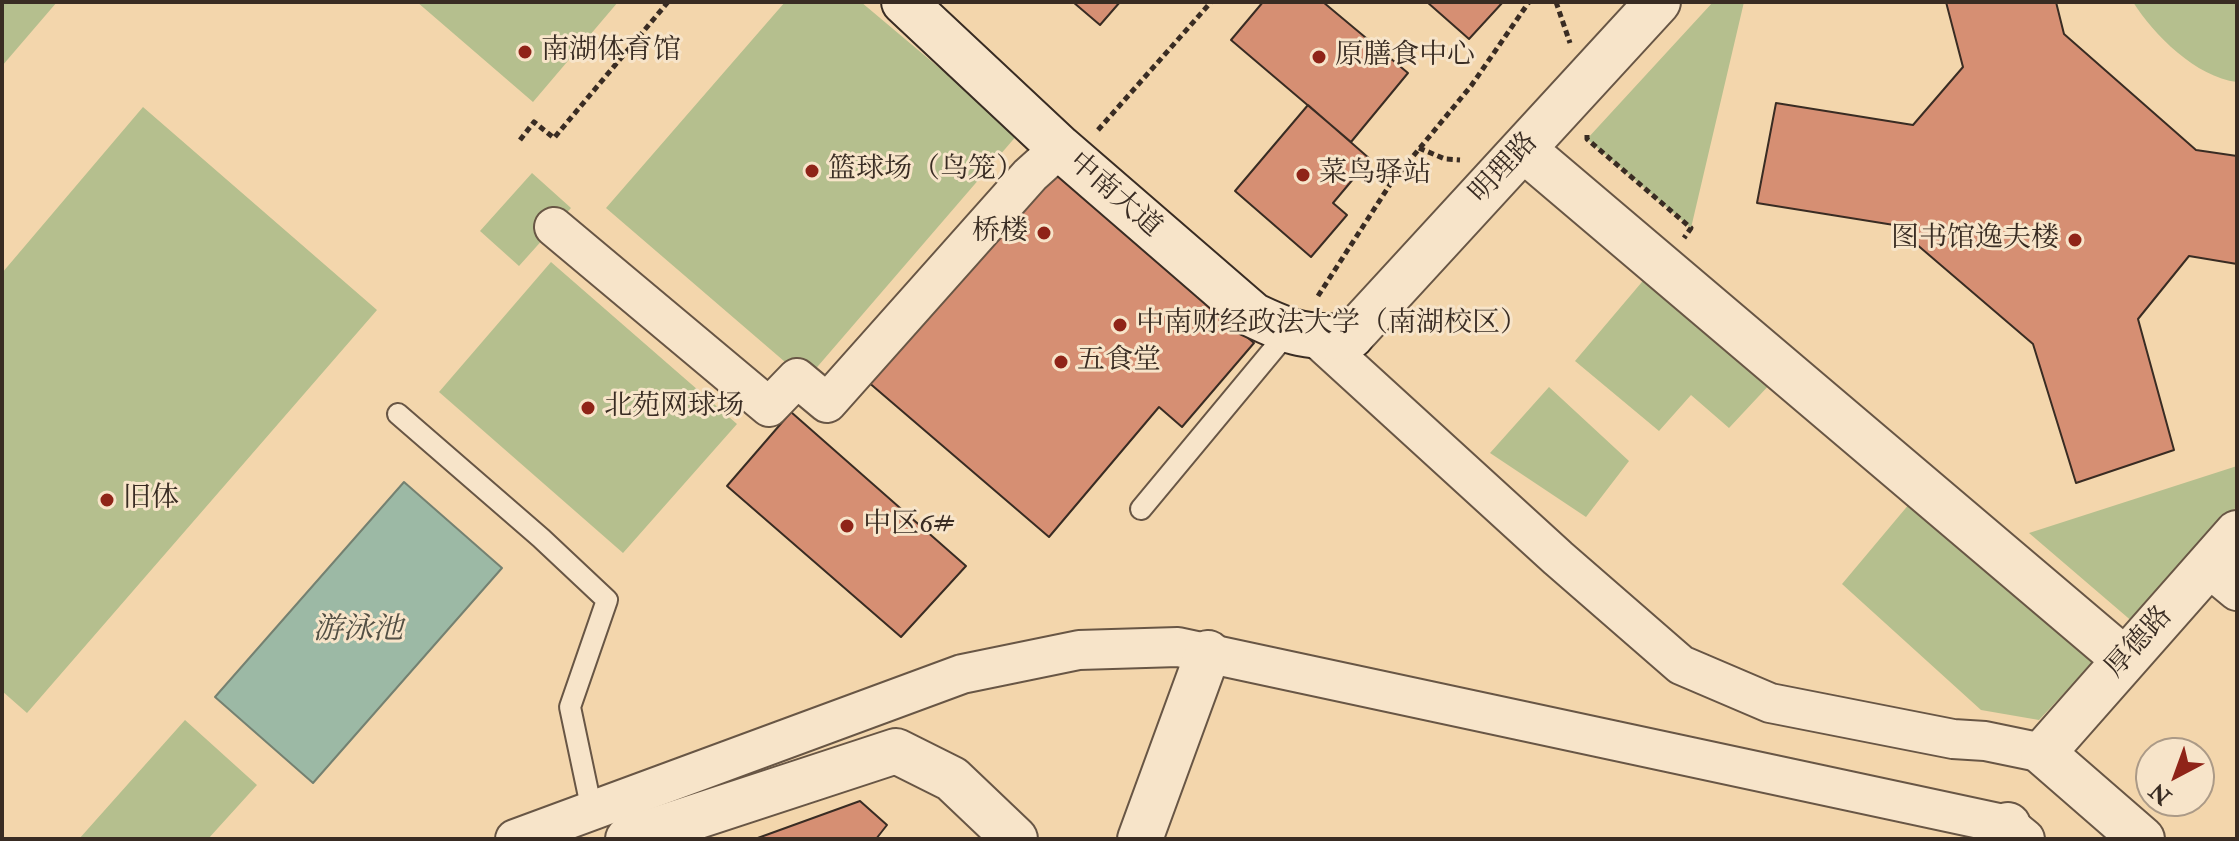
<!DOCTYPE html>
<html>
<head>
<meta charset="utf-8">
<style>
  body { margin:0 }
  #map { position:relative; width:2239px; height:841px; overflow:hidden; background:#f3d6ac; font-family:"IM FELL Double Pica",serif }
  canvas { display:block }
  .frame { position:absolute; inset:0; border:4px solid #392c23; pointer-events:none }
  .north { position:absolute; left:2135px; top:737px; width:80px; height:80px; box-sizing:border-box; background:#f7e4c9; border:2px solid #ab9a87; border-radius:50%; rotate:221deg; font-size:22px; font-weight:700; line-height:32px; text-align:center; color:#392c23 }
  .north::after { content:''; display:block; margin:auto; width:28px; height:36px; background:#8f2418; clip-path:polygon(50% 0,100% 100%,50% 72%,0 100%) }
</style>
</head>
<body>
<div id="map">
<canvas width="2239" height="841"></canvas>
<div class="frame"></div>
<div class="north">N</div>
</div>
<script>
const ctx = document.querySelector('canvas').getContext('2d');
ctx.lineJoin = 'round';
function fillPath(path, color) { ctx.fillStyle = color; ctx.fill(path, 'evenodd'); }
function strokePath(path, color, width, dash) { ctx.strokeStyle = color; ctx.lineWidth = width; ctx.lineCap = dash ? 'butt' : 'round'; ctx.setLineDash(dash || []); ctx.stroke(path); }
function write(font, color, halo, rows, align = 'center') {
  ctx.font = font + ' "IM FELL Double Pica","Noto Serif SC",serif'; ctx.lineWidth = 6; ctx.setLineDash([]); ctx.textBaseline = 'middle'; ctx.strokeStyle = halo; ctx.fillStyle = color; for (const [text, x, y, turn = 0] of rows) {
    ctx.save(); ctx.translate(x, y); ctx.rotate((+turn || 0) * Math.PI / 180); ctx.textAlign = isNaN(turn) ? turn : align; if (halo) ctx.strokeText(text, 0, 0); ctx.fillText(text, 0, 0); ctx.restore();
  }
}
fillPath(new Path2D(`
  M2,2H57L2,66Z
  M417,2H618L533,102Z
  M785,2H861L1018,134L806,380L606,208Z
  M1713,2H1744L1691,228L1587,139Z
  M2133,2H2237V82C2196,77 2154,35 2133,2Z
  M143,107L377,310L27,713L2,691V273Z
  M532,173L571,208L519,266L480,231Z
  M551,262L737,424L623,553L439,392Z
  M1647,276L1772,382L1729,428L1691,395L1659,431L1575,361Z
  M1549,387L1629,461L1586,517L1490,453Z
  M2237,466V506L2134,623L2029,533Z
  M1910,503L2097,658L2039,720L1981,710L1842,584Z
  M185,720L257,785L208,839H79Z`), '#b5bf8e');
const water = new Path2D(`
  M404,482L502,568L313,783L215,697Z`);
fillPath(water, '#9cb9a5');
strokePath(water, '#748171', 2);
const building = new Path2D(`
  M1073,2H1120L1100,25Z
  M1263,2H1323L1408,73L1351,142L1231,40Z
  M1427,2H1503L1469,39Z
  M1946,2H2056L2064,34L2196,150L2237,156V264L2189,256L2138,319L2174,450L2076,483L2033,344L1894,225L1757,203L1776,103L1913,125L1963,67Z
  M1308,105L1370,159L1333,203L1347,215L1311,257L1235,191Z
  M1049,168L1254,343L1182,427L1159,407L1049,537L867,381Z
  M791,412L966,566L901,637L727,486Z
  M860,801L887,825L876,839H755Z`);
fillPath(building, '#d68f73');
strokePath(building, '#392c23', 2);
const service = new Path2D(`
  M398,414L541,538L607,600L570,707L592,811
  M1141,509L1288,332`);
const minor = new Path2D(`
  M554,227L769,407L797,378L827,403L1030,175L1060,148
  M1317,338L1558,558L1681,665L1770,703L1953,739L1985,741L2043,753
  M2208,567L2237,591
  M515,839L962,674L1079,650L1178,647L2008,825L2025,839`);
const tertiary = new Path2D(`
  M1523,149L2124,659
  M1351,336L1658,2
  M628,839L896,751L952,779L1015,839
  M1140,839L1208,653
  M2000,839L2008,825
  M2142,839L2043,753L2237,533`);
const secondary = new Path2D(`
  M904,2L1060,148L1253,315C1292,334 1308,338 1351,336`);
strokePath(service, '#685645', 24);
strokePath(minor, '#685645', 42);
strokePath(tertiary, '#685645', 48);
strokePath(secondary, '#392c23', 48);
strokePath(new Path2D(`
  M1556,2L1570,43
  M1098,130L1211,2
  M1587,135V139L1691,228L1684,238
  M520,140L534,122L554,138L668,2
  M1419,148L1445,159L1460,160
  M1318,296L1391,183L1471,86L1529,2`), '#392c23', 5, [6, 4]);
strokePath(service, '#f7e4c9', 20);
strokePath(minor, '#f7e4c9', 38);
strokePath(tertiary, '#f7e4c9', 44);
strokePath(secondary, '#f7e4c9', 44);
for (const [x, y, r, color] of [
  [525,52,8,"#8f2418"],
  [1319,57,8,"#8f2418"],
  [812,171,8,"#8f2418"],
  [1303,175,8,"#8f2418"],
  [1044,233,8,"#8f2418"],
  [2075,240,8,"#8f2418"],
  [1120,325,8,"#8f2418"],
  [1061,362,8,"#8f2418"],
  [588,408,8,"#8f2418"],
  [107,500,8,"#8f2418"],
  [847,526,8,"#8f2418"]
]) { const dot = new Path2D(); dot.arc(x, y, r, 0, 2 * Math.PI); ctx.fillStyle = color; ctx.fill(dot); strokePath(dot, '#f7e4c9', 3); }
write('28px', '#392c23', '#f7e4c9', [
  ["南湖体育馆",541,52],
  ["原膳食中心",1335,57],
  ["篮球场（鸟笼）",828,171],
  ["菜鸟驿站",1319,175],
  ["桥楼",1028,233,"right"],
  ["图书馆逸夫楼",2059,240,"right"],
  ["中南财经政法大学（南湖校区）",1136,325],
  ["五食堂",1077,362],
  ["北苑网球场",604,408],
  ["旧体",123,500],
  ["中区6#",863,526]
], 'left');
write('28px', '#392c23', '#f7e4c9', [
  ["明理路",1505,169,-47],
  ["中南大道",1114,196,41],
  ["厚德路",2140,643,-48]
]);
write('italic 30px', '#524f44', '#f7e4c9', [
  ["游泳池",358,632]
]);
</script>
</body>
</html>
